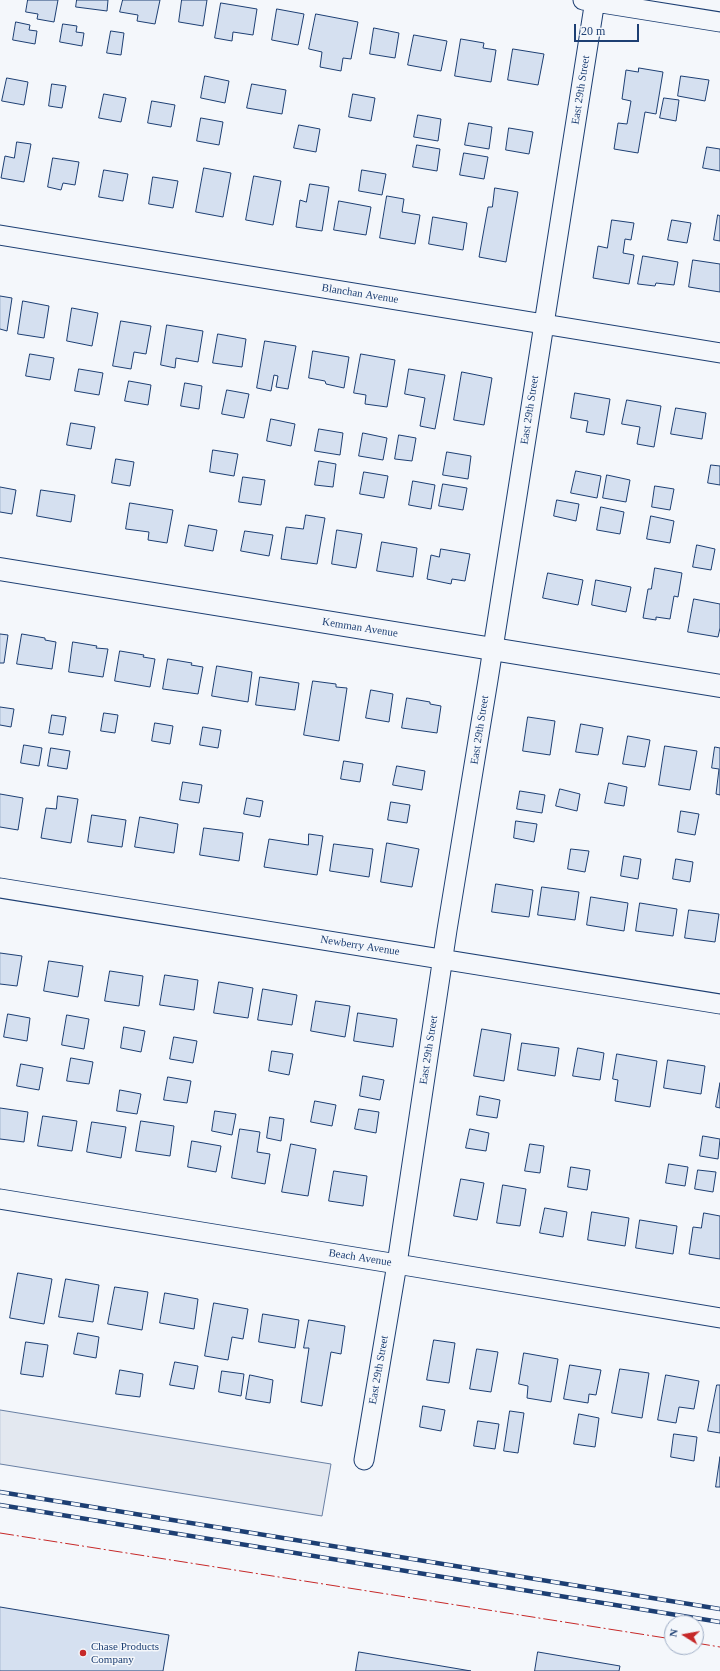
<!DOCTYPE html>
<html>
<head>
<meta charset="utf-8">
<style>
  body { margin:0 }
  #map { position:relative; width:720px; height:1671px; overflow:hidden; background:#f4f7fb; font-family:"Times New Roman",serif }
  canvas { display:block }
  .north { position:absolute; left:664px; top:1615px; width:40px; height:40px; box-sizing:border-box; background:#f4f7fb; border:1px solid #9eadc5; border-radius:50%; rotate:281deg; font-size:11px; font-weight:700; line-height:16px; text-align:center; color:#1d3f73 }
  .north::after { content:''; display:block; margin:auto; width:14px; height:18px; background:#c62828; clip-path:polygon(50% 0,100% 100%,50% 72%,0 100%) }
  .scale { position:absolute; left:574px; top:24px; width:65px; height:18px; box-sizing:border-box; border:2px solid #1d3f73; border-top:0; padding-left:5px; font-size:12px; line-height:14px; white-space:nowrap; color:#1d3f73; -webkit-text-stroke:3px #f4f7fb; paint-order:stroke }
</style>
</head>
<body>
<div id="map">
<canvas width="720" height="1671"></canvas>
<div class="north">N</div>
<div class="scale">20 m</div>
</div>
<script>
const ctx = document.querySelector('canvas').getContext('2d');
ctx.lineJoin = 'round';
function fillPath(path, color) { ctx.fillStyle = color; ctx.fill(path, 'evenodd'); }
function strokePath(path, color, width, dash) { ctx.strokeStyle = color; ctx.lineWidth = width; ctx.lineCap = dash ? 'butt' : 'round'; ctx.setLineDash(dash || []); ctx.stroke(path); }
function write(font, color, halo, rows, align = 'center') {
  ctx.font = font + ' "Times New Roman",serif'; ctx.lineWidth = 3; ctx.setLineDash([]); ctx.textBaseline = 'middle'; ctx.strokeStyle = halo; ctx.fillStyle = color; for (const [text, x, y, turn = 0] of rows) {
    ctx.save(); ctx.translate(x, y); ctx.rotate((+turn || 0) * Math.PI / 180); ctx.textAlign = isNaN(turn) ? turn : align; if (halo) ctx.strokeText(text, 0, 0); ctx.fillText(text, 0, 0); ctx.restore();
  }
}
const parking = new Path2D(`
  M0,1410L331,1464L322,1516L0,1464Z`);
fillPath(parking, '#e3e8f0');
strokePath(parking, '#687fa3', 1);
const building = new Path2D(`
  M28,0H58L54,22L37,19L38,14L26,12Z
  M77,0H108L107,11L76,7Z
  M123,0H160L155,24L137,21L138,15L120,12Z
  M182,0H207L203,26L179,22Z
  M221,3L257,9L253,35L233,32L232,41L215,38Z
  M277,9L304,14L298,45L272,40Z
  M316,14L358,22L351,59L343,58L341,71L320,67L322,52L309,49Z
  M16,22L30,25L29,30L37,31L35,44L13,40Z
  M63,24L77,26L76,32L84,33L82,46L60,42Z
  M374,28L399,33L395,58L370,54Z
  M111,31L124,33L121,55L107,53Z
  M414,35L447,41L441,71L408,65Z
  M461,39L484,43L483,48L496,50L491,82L455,76Z
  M513,49L544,54L538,85L508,80Z
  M639,68L663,72L656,114L645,112L638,153L614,149L618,123L627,124L631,101L622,99L626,70L638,72Z
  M205,76L229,81L225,103L201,98Z
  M681,76L709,80L705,101L678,96Z
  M7,78L28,82L24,105L2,101Z
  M52,84L66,86L62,108L49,106Z
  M252,84L286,90L282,114L247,108Z
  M104,94L126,98L121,122L99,118Z
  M353,94L375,98L371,121L349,117Z
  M664,98L679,100L676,121L660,118Z
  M152,101L175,105L171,127L148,123Z
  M418,115L441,119L438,141L414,137Z
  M201,118L223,122L219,145L197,141Z
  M469,123L492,127L489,149L465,145Z
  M299,125L320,129L316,152L294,148Z
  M509,128L533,132L529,154L506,150Z
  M17,142L31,144L24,182L1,178L5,156L14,158Z
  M417,145L440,149L437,171L413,167Z
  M707,147L720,149V171L703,168Z
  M464,153L488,157L484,179L460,175Z
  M53,158L79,162L75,185L63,183L61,190L48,187Z
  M204,168L231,173L223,217L196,212Z
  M104,170L128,174L123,201L99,197Z
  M362,170L386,174L382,195L359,191Z
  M254,176L281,181L273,225L246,220Z
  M153,177L178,181L173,208L149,204Z
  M310,184L329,187L322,231L296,227L300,200L306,202Z
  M495,188L518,192L506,262L479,257L488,207H492Z
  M387,196L404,199L402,212L420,215L415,244L380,238Z
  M339,201L371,207L366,235L334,230Z
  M718,215L720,216V241L714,240Z
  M433,217L467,223L463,250L429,244Z
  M612,220L634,223L631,240L625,239L623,253L634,255L629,284L593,278L598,246L607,248Z
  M672,220L691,223L687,243L668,240Z
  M643,256L678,262L674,285L656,283L655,286L638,284Z
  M693,260L720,264V292L689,287Z
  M0,296L12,298L7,331L0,329Z
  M23,301L49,306L44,338L18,334Z
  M72,308L98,313L92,346L67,341Z
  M121,321L151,326L146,354L134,352L131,369L113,366Z
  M167,325L203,331L198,362L176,358L175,368L161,365Z
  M218,334L246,339L242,367L213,363Z
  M265,341L296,346L288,389L276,387L278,376L274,375L271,391L257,388Z
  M313,351L349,357L344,388L326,384L325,381L309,378Z
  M30,354L54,358L50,380L26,376Z
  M361,354L395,360L387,407L365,404L366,395L354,393Z
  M79,369L103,373L99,395L75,391Z
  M409,369L445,375L435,429L420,426L425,398L405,394Z
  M462,372L492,378L484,425L454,420Z
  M129,381L151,385L148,405L125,401Z
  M185,383L202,386L199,409L181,406Z
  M227,390L249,394L244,418L222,414Z
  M575,393L610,399L604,435L586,432L588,421L571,418Z
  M627,400L661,406L654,447L637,444L640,427L622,424Z
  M676,408L706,413L702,439L671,434Z
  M271,419L295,424L291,446L267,441Z
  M71,423L95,427L91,449L67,445Z
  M319,429L343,433L340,455L315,451Z
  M363,433L387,438L383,460L359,456Z
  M399,435L416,438L412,461L395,459Z
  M213,450L238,454L234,476L210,472Z
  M447,452L471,456L468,479L443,475Z
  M116,459L134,462L130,486L112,483Z
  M319,461L336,464L333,487L315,485Z
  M711,465L720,466V485L708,483Z
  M576,471L601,476L597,498L571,493Z
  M364,472L388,476L384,498L360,494Z
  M607,475L630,480L626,502L603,498Z
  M243,477L265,480L261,505L239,502Z
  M413,481L435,485L431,509L409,505Z
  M443,484L467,488L463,510L439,506Z
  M655,486L674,489L670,510L652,507Z
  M0,487L16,490L12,514L0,512Z
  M41,490L75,495L71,522L37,516Z
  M557,500L579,504L576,521L554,516Z
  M130,503L173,510L167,543L148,540L149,532L126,529Z
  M601,507L624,512L620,534L597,530Z
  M306,515L325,518L317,564L281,559L286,527L303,529Z
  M651,516L674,521L670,543L647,539Z
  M189,525L217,530L213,551L185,546Z
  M337,530L362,534L356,568L332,564Z
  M245,531L273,535L269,556L241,551Z
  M382,542L417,548L413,577L377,571Z
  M697,545L715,549L711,570L693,567Z
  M441,549L470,554L465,581L452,579L451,584L427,579L431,555L439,557Z
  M655,568L682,573L678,597L674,596L670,619L656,617V620L643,618L648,589H651Z
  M548,573L583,580L578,605L543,598Z
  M596,580L631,587L626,612L592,605Z
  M694,599L720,604V628L718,637L688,632Z
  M0,634L8,635L4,663H0Z
  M22,634L45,638V640L56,642L52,669L17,664Z
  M73,642L97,646L96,648L108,649L103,677L69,672Z
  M120,651L144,655L143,657L155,659L150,687L115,681Z
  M168,659L192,663L191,665L203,667L198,694L163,689Z
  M217,666L252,672L248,702L212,696Z
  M260,677L299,683L295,710L256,705Z
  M313,681L336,684V687L347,688L339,741L304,735Z
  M371,690L393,694L389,722L366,718Z
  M407,698L430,702V704L441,706L437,733L402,728Z
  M0,707L14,709L11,727L0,725Z
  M104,713L118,715L115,733L101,731Z
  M52,715L66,717L63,735L49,733Z
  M528,717L555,721L550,755L523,751Z
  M155,723L173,726L170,744L152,741Z
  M581,724L603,728L598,755L576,752Z
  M203,727L221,730L218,748L200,745Z
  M628,736L650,740L645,767L623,764Z
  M24,745L42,748L39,766L21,763Z
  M665,746L697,751L690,790L659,785Z
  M715,747L720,748V795L716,794L719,769L712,768Z
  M51,748L70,751L67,769L48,766Z
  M344,761L363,764L360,782L341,779Z
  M397,766L425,771L422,790L393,785Z
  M183,782L202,785L199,803L180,800Z
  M609,783L627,787L624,806L605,803Z
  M560,789L580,794L577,811L556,806Z
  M520,791L545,795L542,813L517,809Z
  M0,794L23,798L18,830L0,827Z
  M58,796L78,799L71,843L41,838L46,808L56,809Z
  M247,798L263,801L260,817L244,814Z
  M391,802L410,805L407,823L388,820Z
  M681,811L699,814L695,835L678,832Z
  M92,815L126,820L122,847L88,842Z
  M140,817L178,824L174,853L135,847Z
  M516,821L537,824L534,842L514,838Z
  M204,828L243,833L239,861L200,855Z
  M309,834L323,836L317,875L264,867L269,839L308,845Z
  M387,843L419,849L412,887L381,882Z
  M334,844L373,849L369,877L330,871Z
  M571,849L589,851L585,872L568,869Z
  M624,856L641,859L638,879L621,876Z
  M676,859L693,862L690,882L673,879Z
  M496,884L533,890L529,917L492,912Z
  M542,887L579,892L575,920L538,915Z
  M591,897L628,903L624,931L587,925Z
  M640,903L677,909L673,936L636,931Z
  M689,910L719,914L715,942L685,938Z
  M0,953L22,956L17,986L0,984Z
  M49,961L83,966L78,997L44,991Z
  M110,971L143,976L139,1006L105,1001Z
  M165,975L198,980L194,1010L160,1005Z
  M219,982L253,988L248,1018L214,1013Z
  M263,989L297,995L292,1025L258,1020Z
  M316,1001L350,1006L345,1037L311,1031Z
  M358,1013L397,1019L393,1047L354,1041Z
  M8,1014L30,1018L27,1041L4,1037Z
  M67,1015L89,1019L84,1049L62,1045Z
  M124,1027L145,1031L141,1052L121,1048Z
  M482,1029L511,1034L504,1081L474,1076Z
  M174,1037L197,1041L193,1063L170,1059Z
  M522,1043L559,1048L555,1076L518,1070Z
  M578,1048L604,1053L600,1080L573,1076Z
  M272,1051L293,1054L289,1075L269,1071Z
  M617,1054L657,1061L650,1107L615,1101L618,1080L613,1079Z
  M71,1058L93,1062L89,1084L67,1081Z
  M668,1060L705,1066L701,1094L664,1088Z
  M21,1064L43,1068L39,1090L17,1086Z
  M363,1076L384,1080L380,1100L360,1096Z
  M168,1077L191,1081L187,1103L164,1100Z
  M720,1083V1108L716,1107Z
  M120,1090L141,1094L137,1114L117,1111Z
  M480,1096L500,1100L497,1118L477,1115Z
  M315,1101L336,1105L332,1126L311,1122Z
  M0,1108L28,1112L24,1142L0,1139Z
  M359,1109L379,1112L376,1133L355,1129Z
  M215,1111L236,1114L232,1135L212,1131Z
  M43,1116L77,1121L72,1151L38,1146Z
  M270,1117L284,1119L281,1141L267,1138Z
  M141,1121L174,1126L170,1156L136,1151Z
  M92,1122L126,1127L121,1158L87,1152Z
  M240,1129L260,1132L257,1152L270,1154L265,1184L232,1178Z
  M470,1129L489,1133L486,1151L466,1148Z
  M703,1136L720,1139L718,1159L700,1156Z
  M192,1141L221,1146L216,1172L188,1167Z
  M291,1144L316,1149L308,1196L282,1192Z
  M530,1144L544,1146L540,1173L525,1171Z
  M669,1164L688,1167L685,1186L666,1183Z
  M571,1167L590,1170L587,1190L568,1187Z
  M698,1170L716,1172L713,1192L695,1189Z
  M334,1171L367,1176L363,1206L329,1201Z
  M461,1179L484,1183L477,1220L454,1216Z
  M503,1185L526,1189L520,1226L497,1223Z
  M545,1208L567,1212L563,1237L540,1233Z
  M592,1212L629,1218L625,1246L588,1240Z
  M704,1213L720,1216V1259L689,1254L693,1227L701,1228Z
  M640,1220L677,1226L673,1254L636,1248Z
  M18,1273L52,1279L44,1324L10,1318Z
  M66,1279L99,1285L93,1322L59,1317Z
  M115,1287L148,1292L142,1330L108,1324Z
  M165,1293L198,1299L194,1329L160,1323Z
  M214,1303L248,1309L243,1339L232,1337L228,1360L205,1356Z
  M263,1314L299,1320L295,1348L259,1342Z
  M309,1320L345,1326L341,1354L331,1352L322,1406L301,1402L309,1348H304Z
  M78,1333L99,1337L96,1358L74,1354Z
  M434,1340L455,1343L449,1383L427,1380Z
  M26,1342L48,1345L43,1377L21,1374Z
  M477,1349L498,1352L491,1392L470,1389Z
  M524,1353L558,1359L551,1402L527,1398L528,1386L519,1384Z
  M175,1362L198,1366L194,1389L170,1385Z
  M570,1365L601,1370L596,1395L589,1394L588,1403L564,1399Z
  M620,1369L649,1373L642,1418L612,1413Z
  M120,1370L143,1374L140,1397L116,1394Z
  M222,1371L244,1374L241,1396L219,1392Z
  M250,1375L273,1380L270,1403L246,1399Z
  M666,1375L699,1381L694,1409L679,1407L676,1423L658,1420Z
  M717,1385H720V1433L708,1431Z
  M423,1406L445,1410L441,1431L420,1427Z
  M510,1411L524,1413L518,1453L504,1451Z
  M579,1414L599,1418L595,1447L574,1444Z
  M478,1421L499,1424L495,1449L474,1446Z
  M674,1434L697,1437L694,1461L671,1457Z
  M720,1457V1487H716Z
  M0,1607L169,1635L163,1671H0Z
  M359,1652L471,1671H356Z
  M538,1652L620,1666L619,1671H535Z`);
fillPath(building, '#d5e0f0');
strokePath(building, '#1d3f73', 1);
const street = new Path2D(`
  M583,0L720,22
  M0,235L720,353
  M0,888L720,1004
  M0,1199L397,1264L720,1318
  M364,1460L397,1264L447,930L488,680L595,0`);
const secondary = new Path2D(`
  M0,569L720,686`);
strokePath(street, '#1d3f73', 21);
strokePath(secondary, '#1d3f73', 24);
strokePath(street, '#f4f7fb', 19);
strokePath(secondary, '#f4f7fb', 22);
const rail = new Path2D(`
  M0,1492L720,1609
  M0,1505L720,1622`);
strokePath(rail, '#1d3f73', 4.5);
strokePath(rail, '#f4f7fb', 3, [9]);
strokePath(new Path2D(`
  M0,1533L672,1639
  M696,1643L720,1647`), '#c62828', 1, [14, 3, 2, 3]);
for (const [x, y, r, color] of [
  [83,1653,4,"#c62828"]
]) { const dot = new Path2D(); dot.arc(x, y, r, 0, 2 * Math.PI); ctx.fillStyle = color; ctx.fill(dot); strokePath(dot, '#f4f7fb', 1.5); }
write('11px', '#1d3f73', '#f4f7fb', [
  ["East 29th Street",581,90,-81],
  ["Blanchan Avenue",360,294,9],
  ["East 29th Street",530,410,-81],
  ["Kemman Avenue",360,628,9],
  ["East 29th Street",480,730,-81],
  ["Newberry Avenue",360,946,9],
  ["East 29th Street",429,1050,-81],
  ["Beach Avenue",360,1258,9],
  ["East 29th Street",379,1370,-80]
]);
write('11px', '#1d3f73', '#f4f7fb', [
  ["Chase Products",91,1647],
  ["Company",91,1660]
], 'left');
</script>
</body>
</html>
